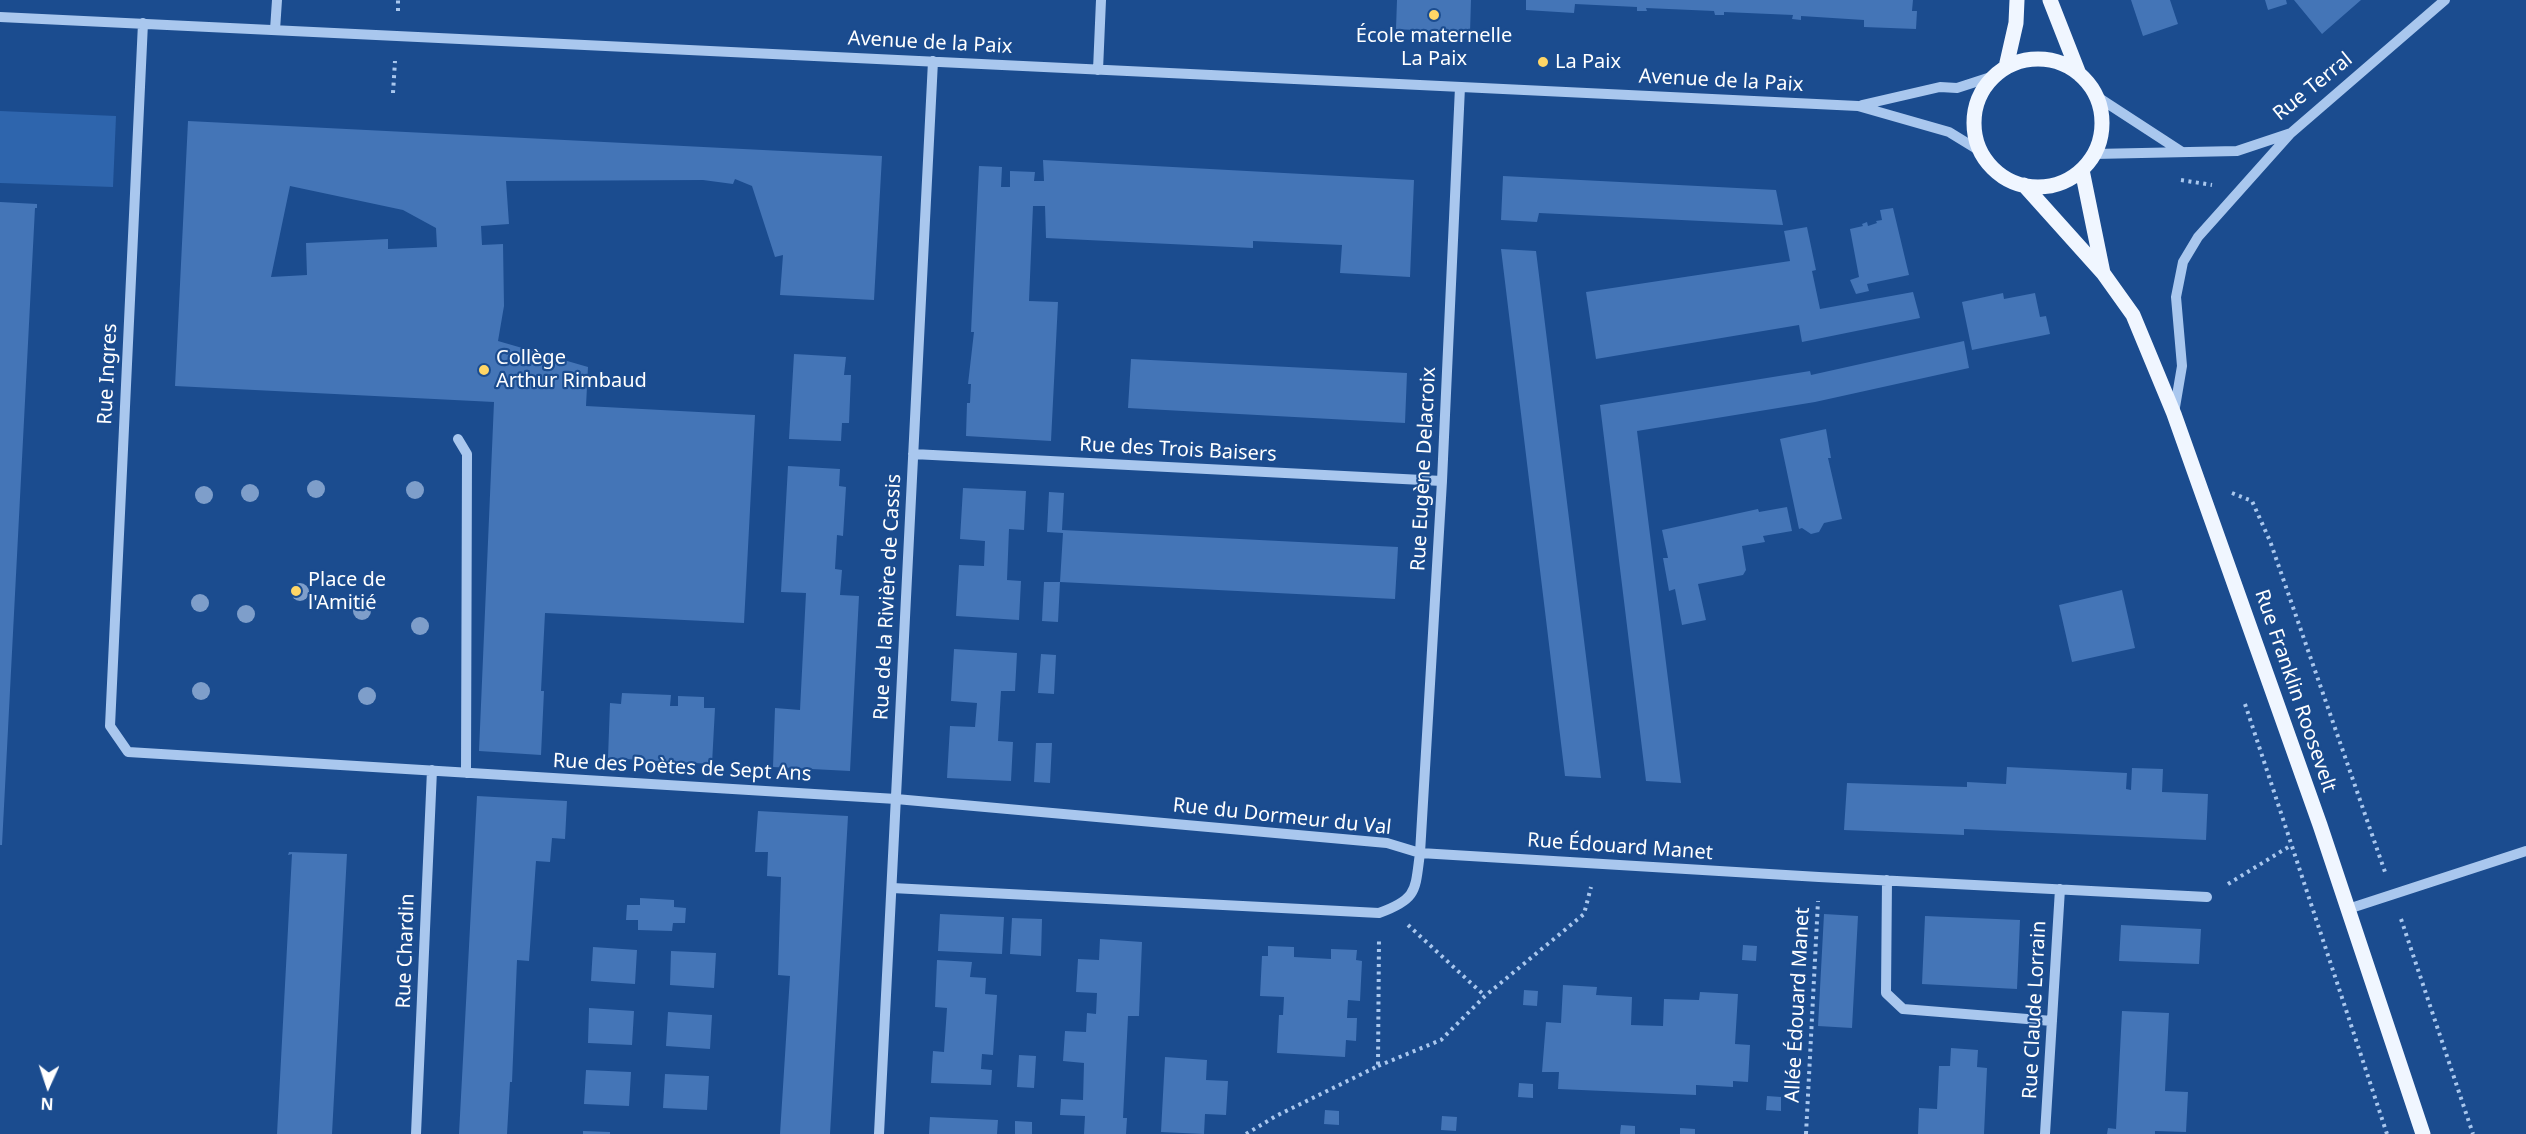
<!DOCTYPE html>
<html>
<head>
<meta charset="utf-8">
<style>
  body { margin:0 }
  #map { position:relative; width:2526px; height:1134px; overflow:hidden; background:#1b4c8f; font-family:"Noto Sans",sans-serif }
  canvas { display:block }
  .north { position:absolute; left:18px; top:1056px; width:60px; height:60px; -webkit-text-stroke:4px #1b4c8f; paint-order:stroke; rotate:183deg; font-size:16px; font-weight:700; line-height:24px; text-align:center; color:#fff }
  .north::after { content:''; display:block; margin:auto; width:21px; height:27px; background:#fff; clip-path:polygon(50% 0,100% 100%,50% 72%,0 100%) }
</style>
</head>
<body>
<div id="map">
<canvas width="2526" height="1134"></canvas>
<div class="north">N</div>
</div>
<script>
const ctx = document.querySelector('canvas').getContext('2d');
ctx.lineJoin = 'round';
function fillPath(path, color) { ctx.fillStyle = color; ctx.fill(path, 'evenodd'); }
function strokePath(path, color, width, dash) { ctx.strokeStyle = color; ctx.lineWidth = width; ctx.lineCap = dash ? 'butt' : 'round'; ctx.setLineDash(dash || []); ctx.stroke(path); }
function write(font, color, halo, rows, align = 'center') {
  ctx.font = font + ' "Noto Sans",sans-serif'; ctx.lineWidth = 4.5; ctx.setLineDash([]); ctx.textBaseline = 'middle'; ctx.strokeStyle = halo; ctx.fillStyle = color; for (const [text, x, y, turn = 0] of rows) {
    ctx.save(); ctx.translate(x, y); ctx.rotate((+turn || 0) * Math.PI / 180); ctx.textAlign = isNaN(turn) ? turn : align; if (halo) ctx.strokeText(text, 0, 0); ctx.fillText(text, 0, 0); ctx.restore();
  }
}
fillPath(new Path2D(`
  M0,111L116,116L113,187L0,183Z`), '#2e65ad');
fillPath(new Path2D(`
  M1397,0H1471L1470,33L1396,29Z
  M1526,0H1913L1912,11H1917L1916,29L1864,27V20L1801,16V20L1792,19L1793,15L1724,12V15H1715L1714,11L1646,8L1647,11H1637V7L1575,4L1574,13L1526,10Z
  M2131,0H2170L2178,24L2143,36Z
  M2265,0H2286L2287,4L2268,10Z
  M2294,0H2361L2322,34Z
  M188,121L882,156L874,300L780,295L783,255L775,257L752,186L735,179L733,184L703,180L506,181L509,224L481,226L482,245L503,244L504,306L498,341L588,367L586,406L755,415L744,623L545,613L541,691H544L541,755L479,751L494,402L175,386ZM290,186L403,210L436,228L437,247L388,249V239L306,243L307,275L271,277Z
  M1043,160L1414,180L1410,277L1340,273L1342,245L1253,241V248L1046,238L1045,206H1033L1029,301L1058,302L1051,441L966,436L967,403H970L971,384H968L974,332H971L979,166L1002,167L1001,187H1010V171L1035,172L1034,181H1044Z
  M1503,176L1776,190L1783,225L1539,213L1537,222L1501,220Z
  M0,202L37,204V208H35L2,845H0Z
  M1893,208L1909,275L1867,284L1869,291L1856,294L1850,280L1859,277L1850,229L1863,226L1862,224L1867,222L1868,226L1877,223L1876,221L1882,220L1880,210Z
  M1807,227L1816,270L1812,271L1820,309L1913,292L1920,318L1802,342L1799,325L1596,359L1586,292L1790,261L1784,231Z
  M1501,249L1536,251L1601,778L1565,776Z
  M2003,293L2004,299L2035,293L2040,317L2046,316L2050,334L1972,350L1962,302Z
  M1964,341L1969,368L1815,402L1637,431L1681,783L1646,781L1600,405L1810,371L1811,375Z
  M794,354L846,357L844,375H851L849,423H842L841,441L789,439Z
  M1131,359L1407,373L1405,423L1128,408Z
  M1826,429L1831,458H1828L1842,519L1824,523L1819,532L1811,534L1802,528L1799,529L1780,439Z
  M788,466L840,469L839,486L846,487L843,536L837,535L835,569L842,570L840,595L859,596L850,771L773,767L775,708L800,710L806,593L781,592Z
  M963,488L1026,491L1024,530L1009,529L1007,580L1021,581L1019,620L956,616L959,565L984,566L985,541L960,539Z
  M1049,492L1064,493L1062,530L1398,547L1395,599L1060,582L1063,533L1047,532Z
  M1787,507L1792,531L1763,536L1765,542L1742,546L1746,570L1743,575L1698,584L1706,620L1682,625L1675,589L1669,591L1663,558H1668L1662,530L1758,509L1759,512Z
  M1044,582H1060L1058,622L1042,621Z
  M2122,590L2135,648L2072,662L2059,605Z
  M954,649L1017,653L1015,691H1001L998,741L1013,742L1011,781L947,778L950,726L975,727L977,703L951,701Z
  M1041,654L1056,655L1054,694L1038,693Z
  M622,693L671,695L670,706H678V696L704,697V708H715L712,764L608,758L610,703L621,704Z
  M1036,743H1052L1050,783L1034,782Z
  M2007,767L2127,773L2126,789L2131,790L2132,768L2163,769L2162,792L2208,794L2206,840L1964,829V835L1844,830L1847,783L1967,787V782L2006,784Z
  M477,796L567,801L565,839L552,838L550,862L536,861L529,961L517,960L512,1082H510L507,1134H459Z
  M758,811L848,816L830,1134H780L790,976L778,975L781,877L767,876L768,852H755Z
  M289,852L347,854L332,1134H277L292,854L288,855Z
  M640,898L674,900V907L686,908L685,923H673L672,931L638,930V920H626L627,905H640Z
  M940,914L1004,917L1002,954L938,951Z
  M1824,914L1858,916L1852,1028L1818,1026Z
  M1925,916L2020,920L2017,989L1922,984Z
  M1012,918L1042,919L1041,956L1010,954Z
  M2121,925L2201,929L2199,964L2119,961Z
  M1100,939L1142,942L1139,1016H1128L1123,1118H1127L1126,1134H1084L1085,1116L1060,1115L1061,1099L1083,1100L1084,1063L1063,1061L1065,1031L1086,1032L1087,1013L1096,1014L1097,993L1076,992L1078,959L1099,960Z
  M1743,945L1757,946L1756,961L1742,960Z
  M1268,946L1294,947V957L1331,959V949L1357,950L1356,960L1362,961L1360,1001L1348,1000L1347,1018H1357L1356,1041L1346,1040L1345,1057L1277,1053L1279,1015H1283L1284,997L1260,996L1262,956H1268Z
  M593,947L637,950L635,984L591,981Z
  M671,951L716,953L714,988L670,985Z
  M937,960L972,962L970,977L986,978L985,994L997,995L993,1055L982,1054L981,1069L992,1070L991,1085L931,1083L933,1051L944,1052L947,1008L935,1007Z
  M1563,985L1597,987L1596,995L1632,997L1631,1025L1663,1026L1664,999L1699,1000L1700,992L1738,994L1735,1044L1750,1045L1748,1082L1733,1081V1087L1696,1085V1095L1558,1089L1559,1072H1542L1546,1022L1561,1023Z
  M1524,990L1538,991L1537,1006L1523,1005Z
  M589,1008L634,1011L632,1045L588,1043Z
  M2122,1011L2169,1013L2165,1091L2188,1092L2186,1132L2155,1131V1134H2107L2108,1128L2116,1129Z
  M668,1012L712,1015L710,1049L666,1046Z
  M1951,1048L1978,1050L1977,1067L1987,1068L1984,1134H1918L1919,1108L1937,1109L1939,1066H1950Z
  M1019,1055L1036,1056L1034,1088L1017,1087Z
  M1165,1057L1207,1060L1206,1080L1228,1081L1226,1115L1205,1114L1204,1134L1161,1132Z
  M586,1070L631,1072L629,1106L584,1104Z
  M665,1074L709,1076L707,1110L663,1108Z
  M1519,1083L1533,1084V1098L1518,1097Z
  M1767,1096L1781,1097V1111L1766,1110Z
  M1325,1110L1339,1111V1125L1324,1124Z
  M1442,1116L1457,1117L1456,1131L1441,1130Z
  M930,1117L998,1120L997,1134H929Z
  M1015,1121L1032,1122V1134H1015Z
  M1621,1125L1635,1126V1134H1620Z
  M1680,1128L1695,1129V1134H1680Z
  M583,1131L610,1132V1134H583Z`), '#4475b7');
strokePath(new Path2D(`
  M398,11V0
  M393,93L395,61
  M2181,180L2212,185
  M2232,493L2252,501L2270,541L2385,872
  M2245,704L2387,1134
  M2228,884L2290,846
  M2401,919L2473,1134
  M1408,925L1485,996
  M1378,1066L1441,1040L1485,996L1584,914L1591,887
  M1246,1134L1276,1116L1378,1066L1379,937
  M1806,1134L1818,901`), '#a9c7ee', 4, [3, 4.5]);
strokePath(new Path2D(`
  M0,17L1858,106L1949,132L1980,151
  M143,23L110,726L128,752L896,799L1387,843L1420,853L1819,877L2207,897
  M275,30L277,0
  M1098,70L1101,0
  M2096,96L2182,152
  M1862,105L1940,87L1957,88L1994,76
  M2094,154L2237,151L2291,133L2445,0
  M2174,413L2182,366L2176,297L2183,262L2198,237L2290,134
  M458,439L467,454L466,773
  M913,454L1442,481
  M1887,880L1886,993L1903,1009L2052,1021
  M892,888L1379,913C1418,899 1415,890 1420,853L1442,481L1460,87
  M2348,909L2526,851
  M416,1134L432,770
  M879,1134L933,61
  M2045,1134L2060,889`), '#a9c7ee', 10);
strokePath(new Path2D(`
  M2050,0L2079,74
  M1974 123a64 64 0 1 1 128 0a64 64 0 1 1-128 0Z
  M2006,67L2016,23L2017,0
  M2082,170L2103,273
  M2024,185L2103,273L2133,315L2174,414L2320,825L2423,1134`), '#f0f6ff', 15);
ctx.fillStyle = '#7e9eca';
for (const [x, y] of [
  [316,489],
  [415,490],
  [250,493],
  [204,495],
  [300,592],
  [200,603],
  [362,611],
  [246,614],
  [420,626],
  [201,691],
  [367,696]
]) { ctx.beginPath(); ctx.arc(x, y, 9, 0, 2 * Math.PI); ctx.fill(); }
for (const [x, y, r, color] of [
  [1434,15,6,"#ffd666"],
  [1543,62,6,"#ffd666"],
  [484,370,6,"#ffd666"],
  [296,591,6,"#ffd666"]
]) { const dot = new Path2D(); dot.arc(x, y, r, 0, 2 * Math.PI); ctx.fillStyle = color; ctx.fill(dot); strokePath(dot, '#1b4c8f', 2); }
write('20px', '#fff', '#1b4c8f', [
  ["École maternelle",1434,36,"center"],
  ["La Paix",1434,59,"center"],
  ["La Paix",1555,62],
  ["Collège",496,358],
  ["Arthur Rimbaud",496,381],
  ["Place de",308,580],
  ["l'Amitié",308,603]
], 'left');
write('20px', '#fff', '#1b4c8f', [
  ["Avenue de la Paix",930,43,3],
  ["Avenue de la Paix",1721,81,3],
  ["Rue Terral",2313,87,-39],
  ["Rue Ingres",108,374,-87],
  ["Rue des Trois Baisers",1178,450,3],
  ["Rue Eugène Delacroix",1424,469,-87],
  ["Rue de la Rivière de Cassis",888,597,-87],
  ["Rue Franklin Roosevelt",2295,691,71],
  ["Rue des Poètes de Sept Ans",682,768,3],
  ["Rue du Dormeur du Val",1282,817,6],
  ["Rue Édouard Manet",1620,847,4],
  ["Rue Chardin",406,951,-88],
  ["Allée Édouard Manet",1798,1005,-87],
  ["Rue Claude Lorrain",2035,1010,-87]
]);
</script>
</body>
</html>
